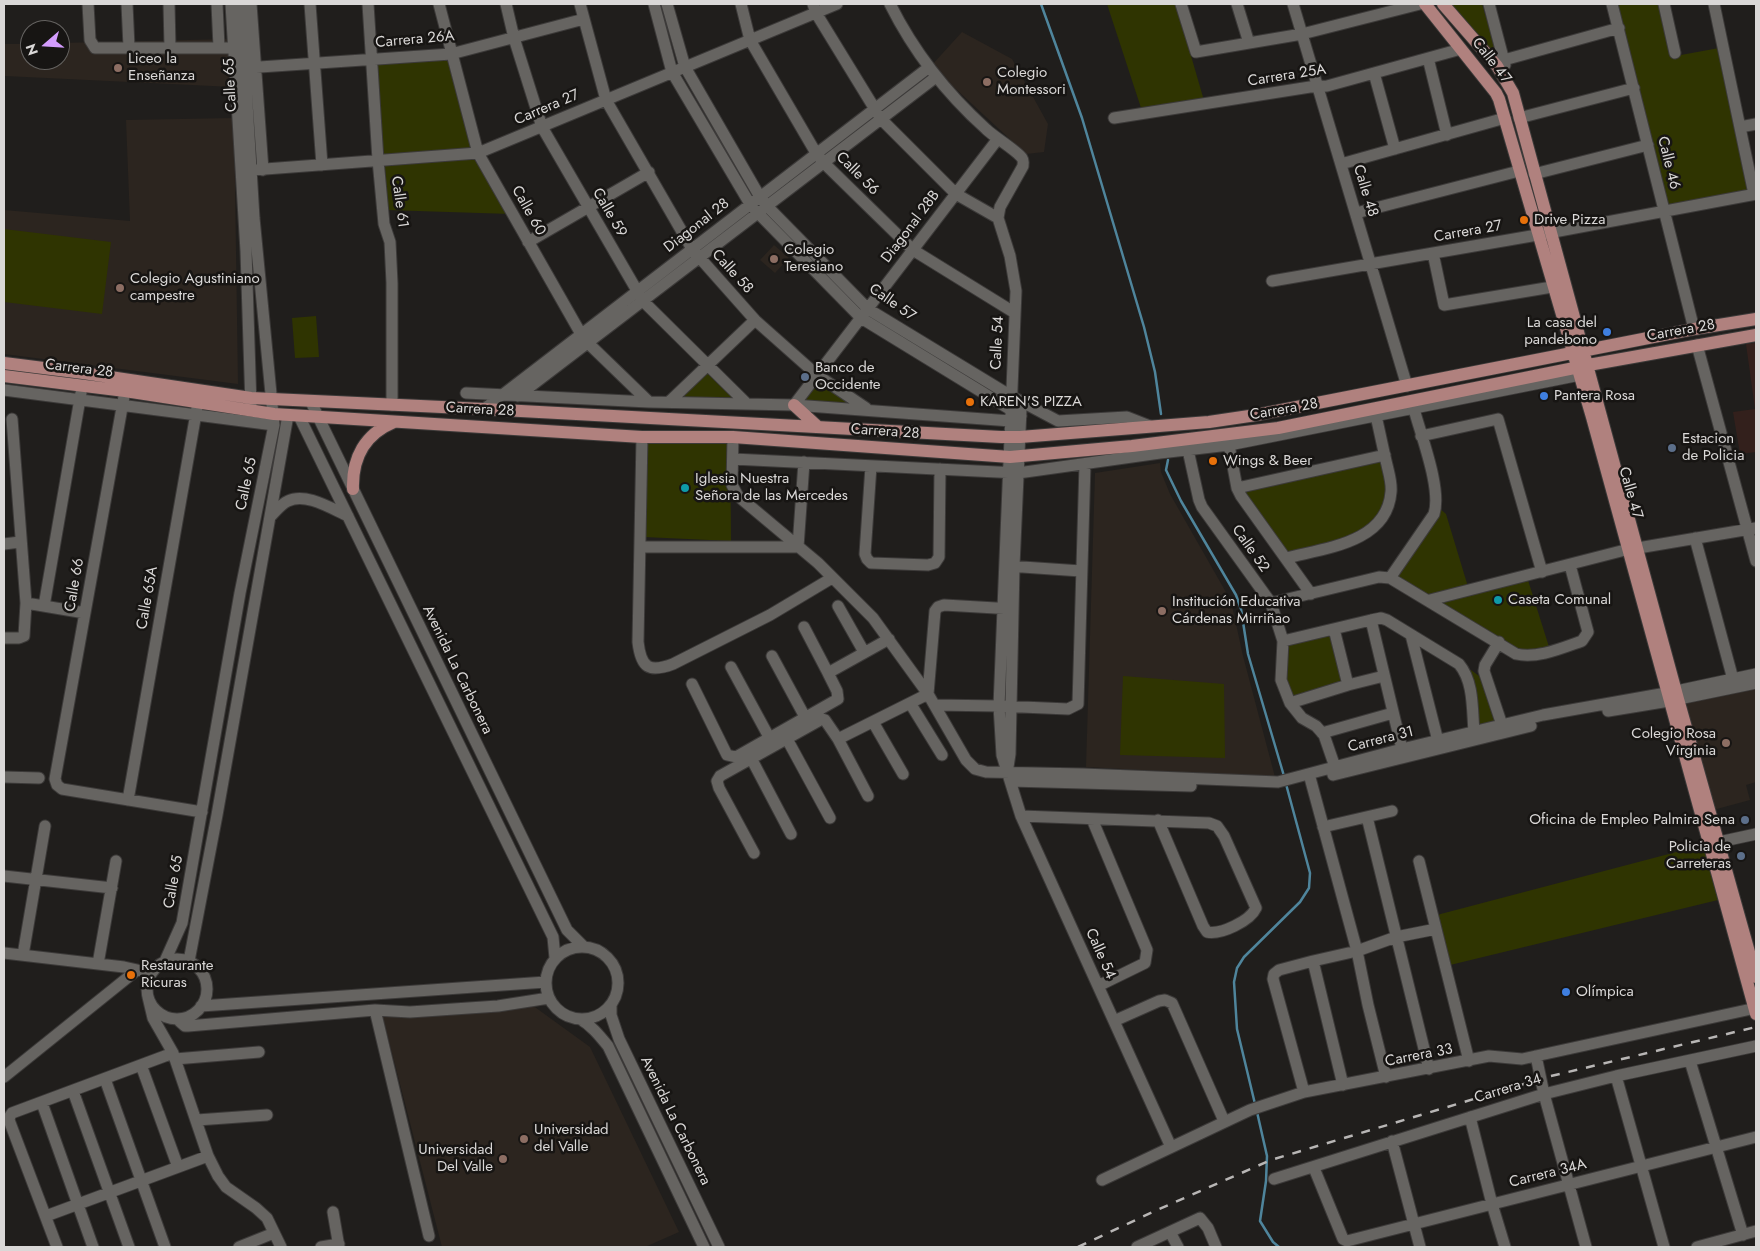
<!DOCTYPE html>
<html>
<head>
<meta charset="utf-8">
<style>
  body { margin:0 }
  #map { position:relative; width:1760px; height:1251px; overflow:hidden; background:#201e1c; font-family:Jost,sans-serif }
  canvas { display:block }
  .frame { position:absolute; inset:0; border:5px solid #dad8d7; pointer-events:none }
  .north { position:absolute; left:20px; top:20px; width:50px; height:50px; box-sizing:border-box; background:#171513; border:1px solid #656361; border-radius:50%; rotate:251deg; font-size:14px; font-weight:700; line-height:20px; text-align:center; color:#dad8d7 }
  .north::after { content:''; display:block; margin:auto; width:18px; height:22px; background:#d39cfd; clip-path:polygon(50% 0,100% 100%,50% 72%,0 100%) }
</style>
</head>
<body>
<div id="map">
<canvas width="1760" height="1251"></canvas>
<div class="frame"></div>
<div class="north">N</div>
</div>
<script>
const ctx = document.querySelector('canvas').getContext('2d');
ctx.lineJoin = 'round';
function fillPath(path, color) { ctx.fillStyle = color; ctx.fill(path, 'evenodd'); }
function strokePath(path, color, width, dash) { ctx.strokeStyle = color; ctx.lineWidth = width; ctx.lineCap = dash ? 'butt' : 'round'; ctx.setLineDash(dash || []); ctx.stroke(path); }
function write(font, color, halo, rows, align = 'center') {
  ctx.font = font + ' Jost,sans-serif'; ctx.lineWidth = 5; ctx.setLineDash([]); ctx.textBaseline = 'middle'; ctx.strokeStyle = halo; ctx.fillStyle = color; for (const [text, x, y, turn = 0] of rows) {
    ctx.save(); ctx.translate(x, y); ctx.rotate((+turn || 0) * Math.PI / 180); ctx.textAlign = isNaN(turn) ? turn : align; if (halo) ctx.strokeText(text, 0, 0); ctx.fillText(text, 0, 0); ctx.restore();
  }
}
fillPath(new Path2D(`
  M962,32L1012,59L1048,124L1044,152L1026,154L931,66Z
  M230,39L233,87L5,76L4,44H30V60H60V43Z
  M234,118L238,384L4,354V210L130,221L126,120Z
  M774,245L789,258L775,273L760,260Z
  M1160,463L1161,472L1170,494L1231,601L1243,656L1275,777L1086,767L1095,473Z
  M1756,685V782L1746,785L1750,800L1713,810L1685,703Z
  M532,1005L590,1047L679,1232L645,1247H442L382,1014Z`), '#2c251f');
fillPath(new Path2D(`
  M1756,343V452L1740,454L1733,412L1755,409L1746,344Z`), '#33201c');
fillPath(new Path2D(`
  M1107,4H1176L1205,104L1143,114Z
  M1449,4H1482L1500,64Z
  M1617,4H1658L1670,57L1719,48L1750,191L1668,205Z
  M447,58L471,148L383,155L377,63Z
  M478,158L511,214L386,210L385,163Z
  M4,229L111,242L102,314L4,302Z
  M316,316L319,357L295,358L292,318Z
  M705,371L734,399L679,398Z
  M818,380L855,407L802,401Z
  M648,441H730C730,475 731,508 731,541L644,537Z
  M1385,455L1391,492L1365,534L1286,558L1237,488Z
  M1438,507L1446,514L1469,590L1430,600L1392,577Z
  M1527,577L1550,650L1527,652L1509,648L1432,601Z
  M1334,629L1348,685L1290,703L1282,664L1283,641Z
  M1471,670L1479,676L1484,671L1502,725L1474,732L1466,673Z
  M1123,676L1224,684L1225,758L1120,755Z
  M1703,845L1718,900L1446,966L1433,916Z`), '#2f3401');
strokePath(new Path2D(`
  M1041,4L1082,118L1144,327L1155,372L1161,414
  M1168,460L1166,470L1181,501L1236,595L1241,609L1248,654L1284,776
  M1255,1104L1237,1029L1234,982L1237,968L1244,957L1300,902L1309,888L1310,873L1286,784
  M1257,1112L1267,1156L1266,1181L1260,1221L1273,1242L1279,1247`), '#4f859c', 2.5);
const minor = new Path2D(`
  M88,4L90,40L95,48H234
  M127,4L129,47
  M169,4L170,47
  M217,4L219,47
  M231,4L246,251L251,406
  M251,4L263,170
  M310,4L322,165
  M368,4L378,160L384,224L390,242L392,283V405
  M439,4L478,153L581,334L588,343L649,402
  M506,4L514,38L542,127L643,301L745,402
  M580,4L606,100L692,249L755,320L817,375L866,408
  M654,4L672,72L750,204L758,213L861,318L1021,416
  M667,4L685,67L760,197L767,206L868,309L1011,396L1058,421L1127,417L1150,426
  M741,4L750,40L816,153L824,163L913,250L1015,313
  M813,4L816,13L881,119L956,194L998,218
  M890,4C914,52 946,93 986,129C994,137 1016,150 1022,158C1024,161 1023,162 1023,166L1000,207L998,218L1010,256L1016,291L999,706L1002,755L1021,816L1171,1147
  M1181,4L1196,52L1302,34L1420,4
  M1237,4L1249,43
  M1293,4L1407,386
  M1489,4L1505,65
  M1612,4L1694,329
  M1664,4L1675,53
  M1714,4L1754,194
  M1428,58L1447,135
  M1504,60L1619,28
  M245,68L451,54L584,19
  M1374,73L1395,149
  M1114,118L1310,87L1327,86L1461,49
  M1519,118L1634,88
  M1740,127L1756,124
  M1341,164L1505,118
  M252,170L478,153L837,4
  M1534,174L1648,145
  M1356,213L1519,171
  M528,242L649,172
  M1433,253L1444,305L1552,287
  M1272,281L1543,234L1756,194
  M1697,345L1756,561
  M4,390L274,425
  M125,391L55,779L57,785L62,789L202,812
  M466,393L649,402L794,405L1011,421
  M518,396L936,77
  M311,402L567,930L583,946
  M669,402L755,320
  M794,405L997,140
  M484,409L928,68
  M299,416L553,937L555,958
  M1421,436L1498,419L1542,572
  M642,437L638,642C641,668 649,673 673,664L770,615L832,578
  M733,437L732,485L738,496L818,563L873,618L928,694L966,760L975,769L986,772L1083,774L1278,782L1402,749L1543,715L1672,692L1756,674
  M1229,445L1237,488L1241,496L1311,594
  M1188,450L1199,500L1202,507L1271,603L1283,641L1281,680L1290,703L1302,718L1316,726L1324,735L1335,767
  M733,459L1018,473L1160,453L1229,445L1580,375
  M871,466L865,554L867,559L871,563L928,565L935,563L939,557L940,469
  M1237,488L1385,455
  M270,517C276,511 281,504 288,501C306,492 332,509 348,516
  M1695,538L1734,683
  M4,544L20,542
  M640,547H798L804,462
  M1638,548L1756,528
  M1286,558C1325,548 1387,543 1391,492C1392,483 1389,474 1387,465C1383,449 1380,433 1376,416
  M1008,566L1081,571
  M1390,578L1434,514C1442,489 1421,436 1414,409
  M1430,600L1629,549
  M26,603L85,613
  M1271,603L1379,577L1390,578L1516,654C1537,659 1562,648 1582,641L1588,632L1570,565
  M44,606L81,393
  M838,606L864,652
  M1371,620L1402,749
  M804,627L828,673
  M1334,629L1348,685
  M1411,635L1438,741
  M4,638H19L24,636L26,603L12,419
  M1283,641L1371,620L1381,618L1387,620L1459,664C1474,682 1472,709 1474,732
  M1499,642L1485,665L1484,671L1502,725
  M772,656L805,717
  M731,667L769,737
  M692,684L727,755L736,757L838,699L837,691L828,673L889,639
  M910,703L942,755
  M1290,703L1348,685L1384,676
  M935,705L999,706L1068,709L1078,704L1085,464
  M1608,711L1669,701L1756,683
  M873,722L903,774
  M1322,733L1393,713
  M787,739L830,818
  M838,739L868,796
  M751,758L791,834
  M1008,767L1010,754L1014,566L1021,409
  M1309,774L1357,951L1368,1005L1386,1077
  M1333,775L1531,726
  M4,777L39,778
  M1011,781L1191,786
  M128,800L198,402
  M1021,816L1209,823L1217,826L1224,836L1256,908C1250,921 1221,935 1207,932L1203,926L1158,820
  M1367,817L1429,1069
  M1092,819L1147,950L1145,963L1098,986
  M1323,827L1392,811
  M1719,842L1756,834
  M754,853L719,788L717,781L720,776L822,719L825,720L838,739L928,694L935,611L938,607L944,605L1013,609
  M1419,861L1469,1061
  M4,876L112,888
  M546 983a36 36 0 1 1 72 0a36 36 0 1 1-72 0Z
  M4,953L124,967L142,971
  M23,955L45,826
  M147 989a30 30 0 1 1 60 0a30 30 0 1 1-60 0Z
  M165,961L182,923L240,593L274,425L254,218L241,4
  M189,961L217,815L288,415
  M1313,961L1343,1085
  M98,964L116,861
  M148,997L153,1018L173,1053L208,1156L218,1176L226,1187L256,1208L267,1218L281,1247
  M611,1005V1015L619,1039L719,1247
  M201,1006L546,982
  M375,1010L429,1236
  M177,1019L185,1026H188L375,1010L410,1012L498,1006L549,998
  M580,1019C592,1026 599,1035 608,1046L704,1247
  M1114,1021L1159,1001L1165,1000L1172,1003L1224,1121
  M1536,1056L1544,1094L1586,1247
  M175,1059L259,1052
  M1690,1061L1743,1235
  M141,1065L178,1167
  M1616,1076L1664,1247
  M4,1077L137,970
  M105,1079L165,1247
  M73,1091L129,1247
  M1304,1092L1273,979L1274,974L1279,970L1313,961L1357,951L1396,937L1436,929
  M42,1103L93,1247
  M1470,1117L1492,1204L1505,1247
  M197,1120L267,1115
  M1392,1141L1420,1247
  M1314,1168L1343,1239L1347,1241L1756,1137
  M1274,1179L1544,1094L1616,1076L1756,1046
  M1102,1180L1250,1110L1304,1092L1489,1056L1522,1059L1756,1008
  M333,1212L339,1247
  M46,1216L208,1156
  M1170,1232L1178,1247
  M57,1247L9,1120L10,1116L12,1113L173,1053
  M239,1247L274,1233
  M321,1247L339,1244
  M1137,1247L1200,1218L1208,1228L1216,1247
  M1697,1247L1756,1231`);
const major = new Path2D(`
  M1425,4L1496,93L1499,99L1592,417L1756,1014
  M1443,4L1497,66L1513,93L1678,699L1756,977
  M4,363L83,373L251,398L484,409L1001,437H1020L1209,422L1256,415L1694,329L1756,319
  M4,376L125,391L274,414L642,437H733L1010,457L1132,446L1278,428L1594,364L1756,335
  M794,405L818,427
  M353,489C352,458 365,434 394,422`);
strokePath(minor, '#3c3a39', 13);
strokePath(major, '#3c3a39', 14);
strokePath(minor, '#666461', 11);
strokePath(major, '#b0817e', 12);
strokePath(new Path2D(`
  M1078,1247L1157,1210L1271,1160L1547,1077L1756,1027`), '#b8b6b5', 2.5, [9, 9]);
for (const [x, y, r, color] of [
  [118,68,5,"#8d6e63"],
  [987,82,5,"#8d6e63"],
  [1524,220,5,"#e8710a"],
  [774,259,5,"#8d6e63"],
  [120,288,5,"#8d6e63"],
  [1607,332,5,"#3f7fe0"],
  [805,377,5,"#5c6f8a"],
  [1544,396,5,"#3f7fe0"],
  [970,402,5,"#e8710a"],
  [1672,448,5,"#5c6f8a"],
  [1213,461,5,"#e8710a"],
  [685,488,5,"#0f9aa8"],
  [1498,600,5,"#0f9aa8"],
  [1162,611,5,"#8d6e63"],
  [1726,743,5,"#8d6e63"],
  [1745,820,5,"#5c6f8a"],
  [1741,856,5,"#5c6f8a"],
  [131,975,5,"#e8710a"],
  [1566,992,5,"#3f7fe0"],
  [524,1139,5,"#8d6e63"],
  [503,1159,5,"#8d6e63"]
]) { const dot = new Path2D(); dot.arc(x, y, r, 0, 2 * Math.PI); ctx.fillStyle = color; ctx.fill(dot); strokePath(dot, '#171513', 2); }
write('15px', '#dad8d7', '#171513', [
  ["Carrera 26A",415,40,-5],
  ["Calle 47",1491,61,52],
  ["Carrera 25A",1287,76,-9],
  ["Calle 65",231,85,-93],
  ["Carrera 27",547,108,-23],
  ["Calle 46",1668,163,76],
  ["Calle 56",857,174,45],
  ["Calle 48",1365,191,73],
  ["Calle 61",399,202,82],
  ["Calle 60",528,211,61],
  ["Calle 59",609,213,60],
  ["Diagonal 28",697,226,-38],
  ["Diagonal 28B",911,227,-53],
  ["Carrera 27",1468,232,-10],
  ["Calle 58",732,272,48],
  ["Calle 57",892,303,35],
  ["Carrera 28",1681,331,-10],
  ["Calle 54",998,343,-87],
  ["Carrera 28",79,369,7],
  ["Carrera 28",480,410,3],
  ["Carrera 28",1284,410,-10],
  ["Carrera 28",885,432,4],
  ["Calle 65",247,484,-78],
  ["Calle 47",1630,493,74],
  ["Calle 52",1250,549,55],
  ["Calle 66",75,585,-80],
  ["Calle 65A",148,598,-80],
  ["Avenida La Carbonera",457,670,64],
  ["Carrera 31",1381,740,-14],
  ["Calle 65",174,882,-80],
  ["Calle 54",1100,954,66],
  ["Carrera 33",1419,1056,-11],
  ["Carrera 34",1508,1089,-17],
  ["Avenida La Carbonera",675,1121,64],
  ["Carrera 34A",1548,1174,-14]
]);
write('15px', '#dad8d7', '#171513', [
  ["Liceo la",128,59],
  ["Enseñanza",128,76],
  ["Colegio",997,73],
  ["Montessori",997,90],
  ["Drive Pizza",1534,220],
  ["Colegio",784,250],
  ["Teresiano",784,267],
  ["Colegio Agustiniano",130,279],
  ["campestre",130,296],
  ["La casa del",1597,323,"right"],
  ["pandebono",1597,340,"right"],
  ["Banco de",815,368],
  ["Occidente",815,385],
  ["Pantera Rosa",1554,396],
  ["KAREN'S PIZZA",980,402],
  ["Estacion",1682,439],
  ["de Policia",1682,456],
  ["Wings & Beer",1223,461],
  ["Iglesia Nuestra",695,479],
  ["Señora de las Mercedes",695,496],
  ["Caseta Comunal",1508,600],
  ["Institución Educativa",1172,602],
  ["Cárdenas Mirriñao",1172,619],
  ["Colegio Rosa",1716,734,"right"],
  ["Virginia",1716,751,"right"],
  ["Oficina de Empleo Palmira Sena",1735,820,"right"],
  ["Policia de",1731,847,"right"],
  ["Carreteras",1731,864,"right"],
  ["Restaurante",141,966],
  ["Ricuras",141,983],
  ["Olímpica",1576,992],
  ["Universidad",534,1130],
  ["del Valle",534,1147],
  ["Universidad",493,1150,"right"],
  ["Del Valle",493,1167,"right"]
], 'left');
</script>
</body>
</html>
